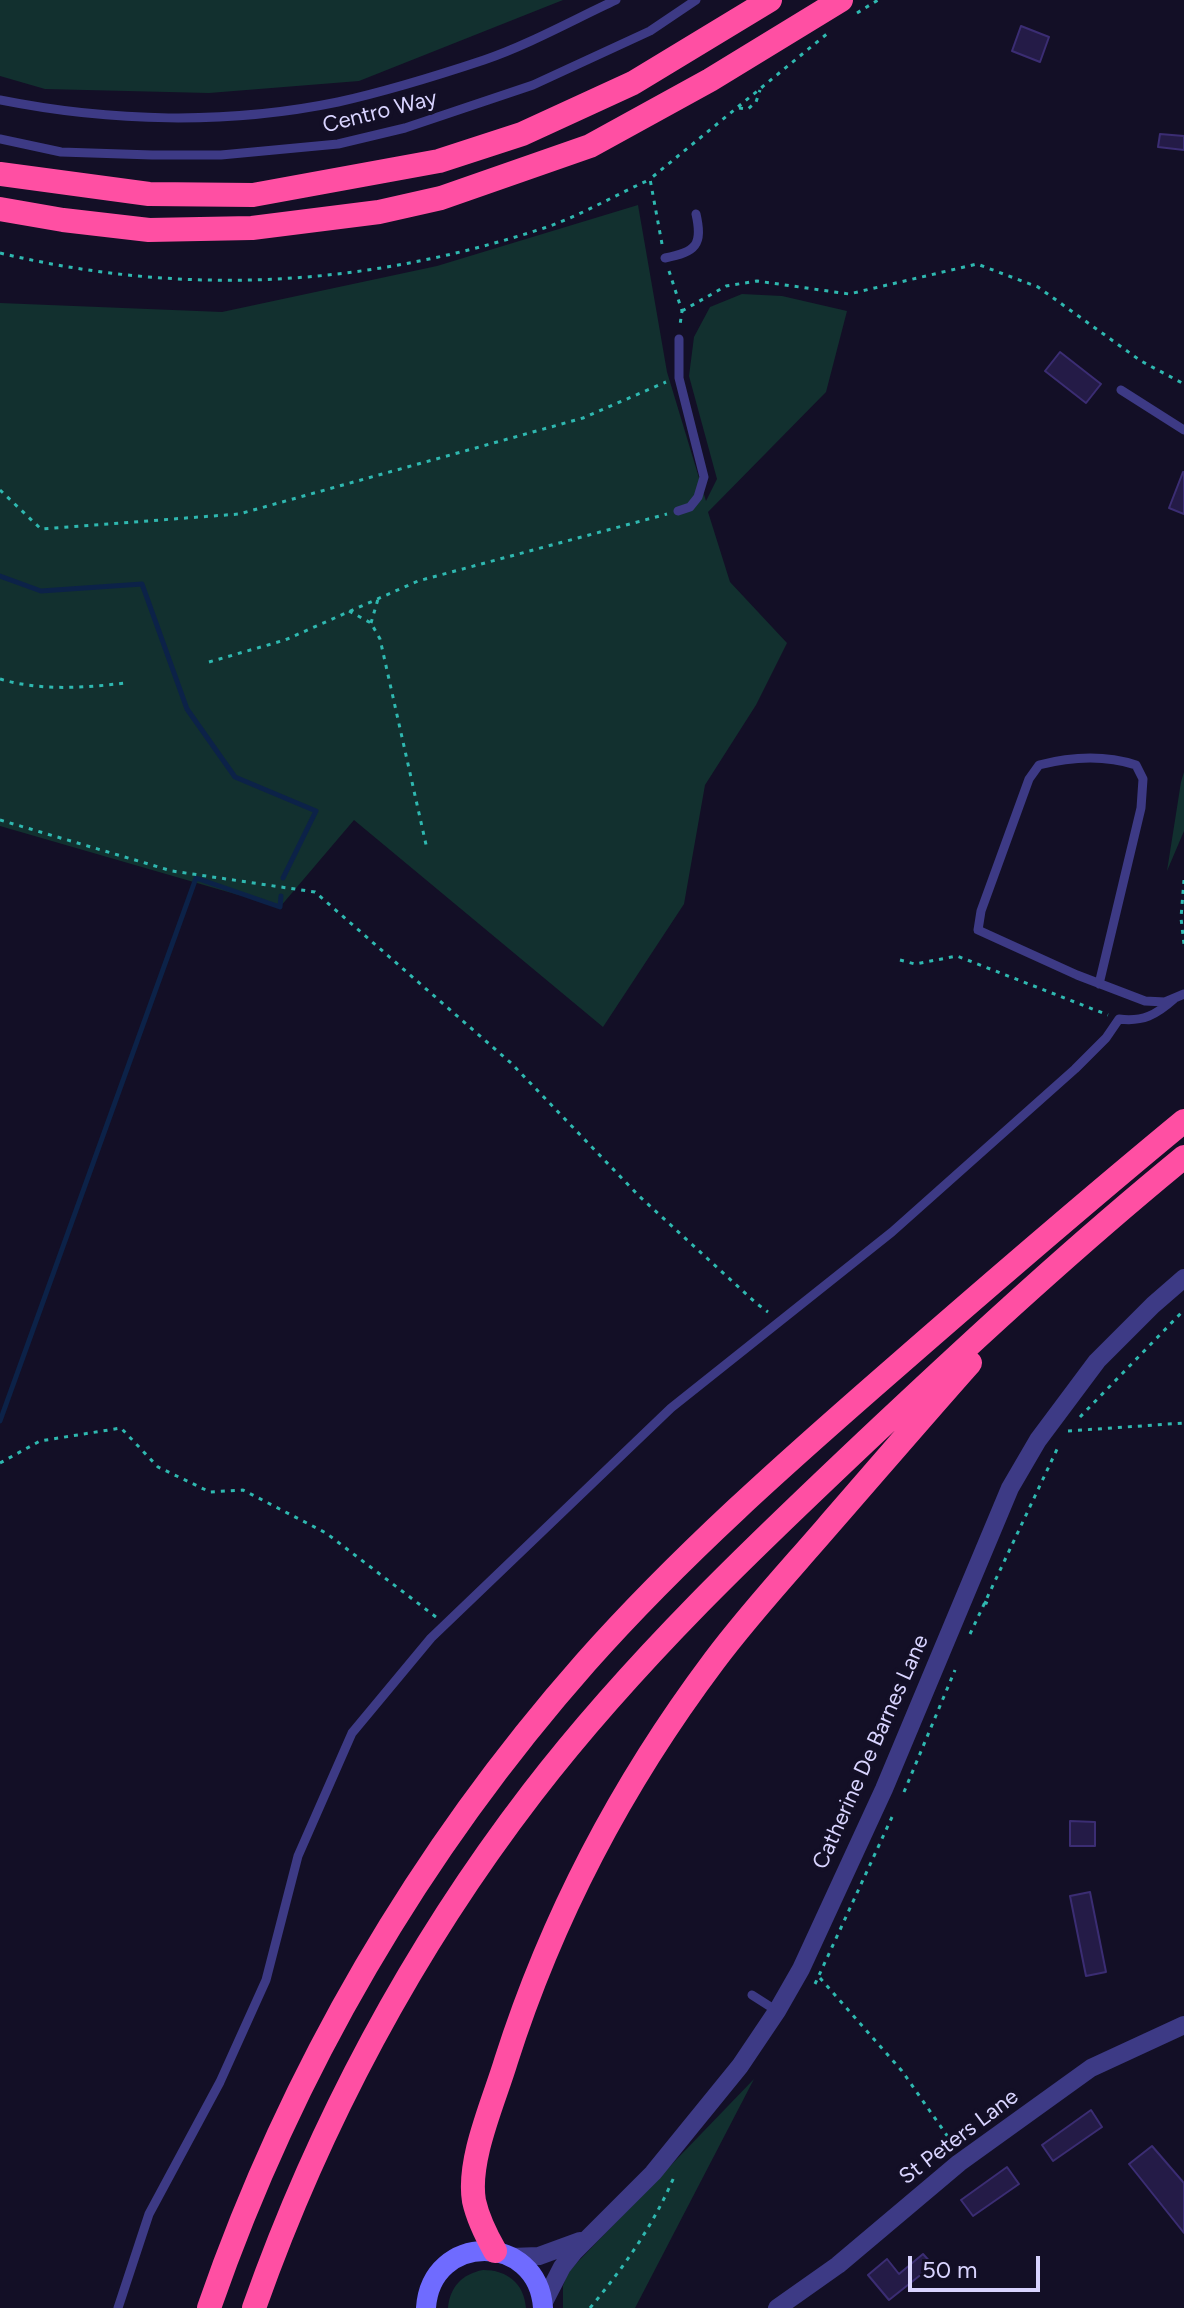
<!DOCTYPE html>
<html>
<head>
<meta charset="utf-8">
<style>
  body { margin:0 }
  #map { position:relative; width:1184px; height:2308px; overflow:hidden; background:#130f26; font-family:Figtree,sans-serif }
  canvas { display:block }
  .scale { position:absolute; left:908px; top:2256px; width:132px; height:36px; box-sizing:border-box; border:4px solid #d9d4ff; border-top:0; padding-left:10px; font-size:24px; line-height:28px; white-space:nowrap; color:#d9d4ff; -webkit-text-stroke:6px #130f26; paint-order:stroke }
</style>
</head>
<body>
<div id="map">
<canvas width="1184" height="2308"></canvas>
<div class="scale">50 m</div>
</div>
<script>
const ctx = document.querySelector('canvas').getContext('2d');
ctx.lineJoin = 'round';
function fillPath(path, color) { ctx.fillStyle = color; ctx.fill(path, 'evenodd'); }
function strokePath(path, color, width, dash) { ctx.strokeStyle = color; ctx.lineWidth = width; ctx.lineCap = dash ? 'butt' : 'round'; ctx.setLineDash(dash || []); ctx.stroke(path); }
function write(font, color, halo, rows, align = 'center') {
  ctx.font = font + ' Figtree,sans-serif'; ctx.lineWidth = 8; ctx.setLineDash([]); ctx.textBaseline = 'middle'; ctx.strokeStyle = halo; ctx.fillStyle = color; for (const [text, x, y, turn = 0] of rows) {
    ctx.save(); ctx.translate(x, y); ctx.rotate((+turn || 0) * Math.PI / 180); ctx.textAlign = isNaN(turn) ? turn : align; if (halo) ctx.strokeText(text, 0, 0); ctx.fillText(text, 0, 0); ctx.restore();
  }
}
fillPath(new Path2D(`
  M0,0H563L359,81L209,93L45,89L0,76Z
  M638,205L667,372L706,501L717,479L689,376L694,337L710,307L742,294L782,296L847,311L826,392L708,512L730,582L787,643L756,705L705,785L684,904L603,1027L354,820L280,907L0,826V303L222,312L437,266Z
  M1184,772V831L1167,871L1181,782Z
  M754,2079L635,2308H563V2286L568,2272Z
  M483,2270C507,2270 524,2283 526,2308H448C450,2287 462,2274 483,2270Z`), '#12302f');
strokePath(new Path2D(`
  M0,576L41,591L142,584L187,709L235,777L316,811L283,878
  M0,1421L196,878L280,907L281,896`), '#0c2248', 5);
const building = new Path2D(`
  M1021,26L1049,37L1040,62L1012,51Z
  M1160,134L1184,136V150L1158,147Z
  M1060,352L1101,384L1086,403L1045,371Z
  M1183,472H1184V514L1169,508Z
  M1070,1821L1095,1822V1846H1070Z
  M1090,1892L1106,1972L1086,1976L1070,1896Z
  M1091,2110L1102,2127L1053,2161L1042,2145Z
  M1152,2146L1184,2183V2233L1129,2164Z
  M1007,2167L1019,2184L973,2216L961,2200Z
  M923,2254L933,2265L889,2300L868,2275L887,2259L899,2274Z`);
fillPath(building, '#241b47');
strokePath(building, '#3b2d73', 2);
strokePath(new Path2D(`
  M857,13L878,0
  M739,108L748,109L756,102L760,90
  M662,244L650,179L828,33
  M0,253C184,297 365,287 544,228C580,216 615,195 649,180
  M669,271L682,311L680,325
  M682,311L726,286L757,281L849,294L977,264L1038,287L1141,361L1184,384
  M0,490L41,529L239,514L583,418L666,382
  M349,611L371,623L380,639L427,849
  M371,623L378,599
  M209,662L285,640L418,581L667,514
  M0,679C40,691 84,688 125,683
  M0,820L172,871L315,892L511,1063L639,1196L756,1303L768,1312
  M1184,880L1181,918L1184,944
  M900,960L915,964L957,956L1108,1015
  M1080,1417L1184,1310
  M1068,1431L1184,1423
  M0,1463L40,1441L121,1428L158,1467L210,1492L243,1490L326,1533L436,1617
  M984,1602L991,1605
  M970,1634L1059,1445
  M904,1792L955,1670
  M820,1978L902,2071L955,2147
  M815,1984L892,1817
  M590,2308C624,2267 653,2226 674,2177`), '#2fb8b0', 3, [4, 6]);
strokePath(new Path2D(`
  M0,100C110,122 227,125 338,102C383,92 439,75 484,60C528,45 573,20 616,0
  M0,139L61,152L152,155H221L338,144L405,128L533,85L650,31L696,0
  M665,258C696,252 703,245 696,214
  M1121,390L1184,430
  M678,511L690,507L698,497L704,477L679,378V339
  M1099,984L1141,808L1143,779L1136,765C1105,755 1070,757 1039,765L1029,779L981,911L978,930L1077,975L1145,1001L1165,1002L1184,994
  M752,1995L777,2011
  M118,2308L149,2214L220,2082L266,1980L298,1856L352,1733L431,1638L671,1408L892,1232L1075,1069L1106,1038L1119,1019C1143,1022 1156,1015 1174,999`), '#3d3a85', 9);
strokePath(new Path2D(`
  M511,2257L539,2256L580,2241
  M543,2304L562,2267L574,2252L653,2173L740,2066L777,2011L801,1969L884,1789L1010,1488L1038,1440L1097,1361L1153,1305L1184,1278
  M777,2308L838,2265L959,2163L1091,2068L1184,2025`), '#3d3a85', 18);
strokePath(new Path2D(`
  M426,2308C431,2232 538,2232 543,2308`), '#6f6bff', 20);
strokePath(new Path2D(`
  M0,174L149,194L253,195L439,161L522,134L633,83L770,0
  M0,209L63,220L149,230L252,228L379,212L441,198L590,146L710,80L841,0
  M495,2251C486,2235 478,2219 474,2201C467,2160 494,2101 506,2061C552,1917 624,1781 714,1661C749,1614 789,1571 827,1527C875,1472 922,1417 970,1363
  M209,2308C291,2071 420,1850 586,1662C681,1555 790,1459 898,1365C992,1283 1087,1201 1184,1121
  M254,2308C319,2124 413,1948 532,1793C635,1659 758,1543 880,1428C979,1335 1079,1243 1184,1157`), '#ff4fa3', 24);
write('22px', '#d9d4ff', '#130f26', [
  ["Centro Way",380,112,-14],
  ["Catherine De Barnes Lane",871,1752,-66],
  ["St Peters Lane",959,2137,-37]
]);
</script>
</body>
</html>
